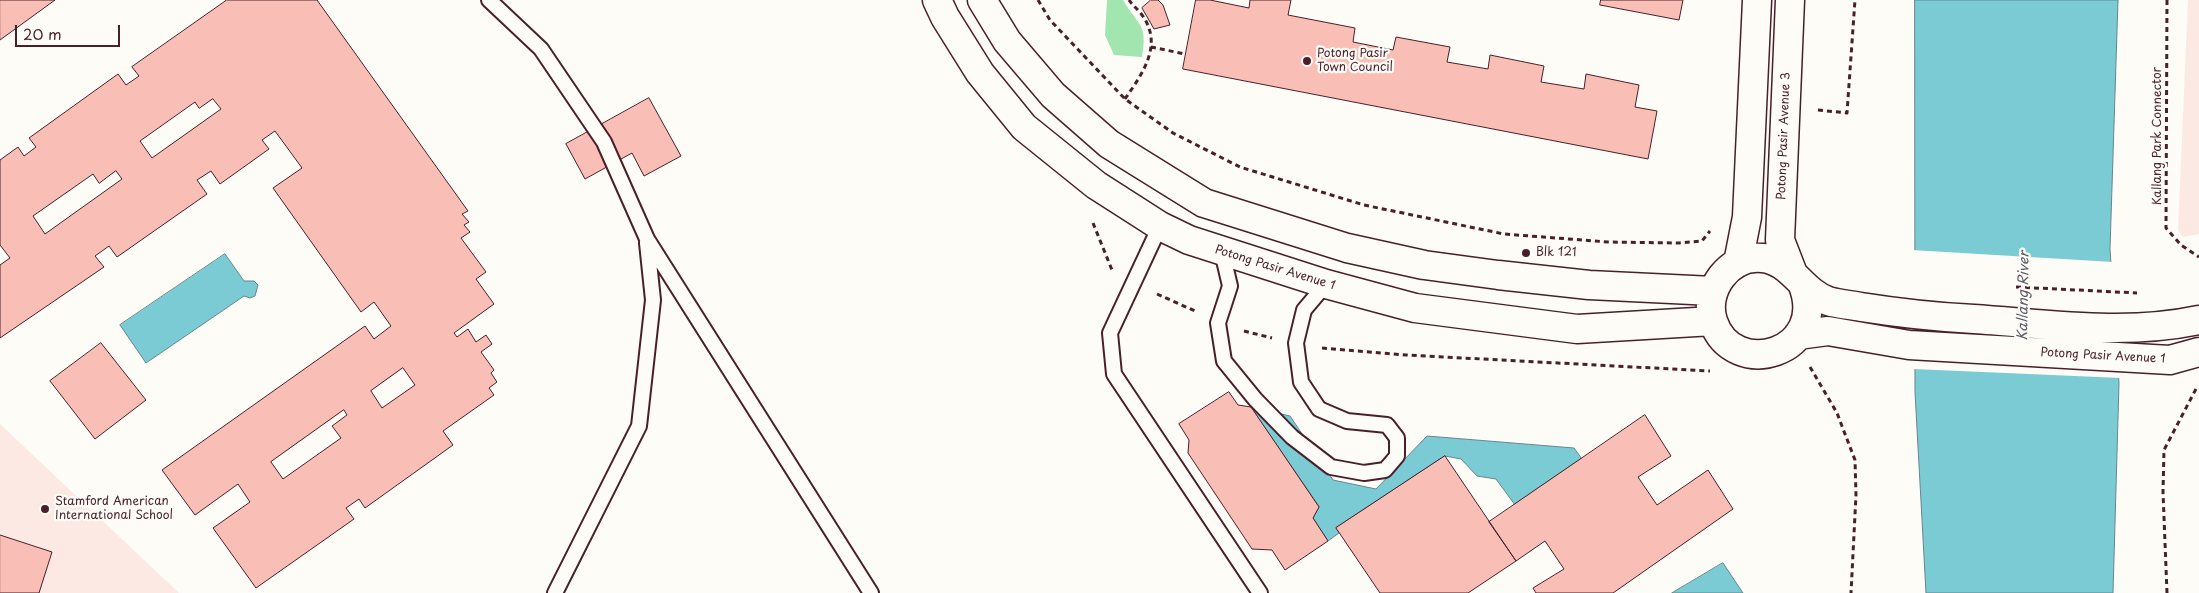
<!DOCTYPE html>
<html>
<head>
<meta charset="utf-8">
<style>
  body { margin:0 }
  #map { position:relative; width:2199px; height:593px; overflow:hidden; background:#fdfcf7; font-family:"Playpen Sans",sans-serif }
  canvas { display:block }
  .scale { position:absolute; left:15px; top:25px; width:105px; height:22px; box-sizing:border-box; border:2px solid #4a1f2b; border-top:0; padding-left:6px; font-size:15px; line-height:18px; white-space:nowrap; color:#4a1f2b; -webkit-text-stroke:4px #fdfcf7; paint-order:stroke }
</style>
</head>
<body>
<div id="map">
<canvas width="2199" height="593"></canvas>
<div class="scale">20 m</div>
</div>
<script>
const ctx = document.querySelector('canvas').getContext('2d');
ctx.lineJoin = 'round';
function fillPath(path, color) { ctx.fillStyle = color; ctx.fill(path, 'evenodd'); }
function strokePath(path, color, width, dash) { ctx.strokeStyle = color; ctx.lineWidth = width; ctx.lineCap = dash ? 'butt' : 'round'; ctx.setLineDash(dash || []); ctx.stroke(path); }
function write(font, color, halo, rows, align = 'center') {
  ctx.font = font + ' "Playpen Sans",sans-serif'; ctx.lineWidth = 4.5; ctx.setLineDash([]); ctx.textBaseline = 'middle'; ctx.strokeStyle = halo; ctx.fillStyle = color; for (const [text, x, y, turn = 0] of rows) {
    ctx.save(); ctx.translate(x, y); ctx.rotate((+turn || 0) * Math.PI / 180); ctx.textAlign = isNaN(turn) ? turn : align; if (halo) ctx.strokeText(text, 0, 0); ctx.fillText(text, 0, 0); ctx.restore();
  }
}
fillPath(new Path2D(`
  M2188,0H2199V234L2183,237L2178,230Z
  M0,424L179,593H0Z`), '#fce9e3');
fillPath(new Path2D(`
  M1107,0H1123C1138,26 1148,23 1142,57L1114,55L1105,35Z`), '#a3e5af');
const water = new Path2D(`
  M1915,0H2118L2110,249L2119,383L2113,593H1926L1915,392Z
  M225,254L244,281H254L258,285L255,296L250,298L244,296L146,363L120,325Z
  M1251,407L1290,416L1333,480L1376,489L1427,436L1574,448L1582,459L1515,505L1496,479L1477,476L1461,459L1445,456L1336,528L1339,533L1328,541L1313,518L1319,507Z
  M1723,563L1743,593H1672Z`);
fillPath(water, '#7acbd3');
strokePath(water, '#678690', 1);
fillPath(new Path2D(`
  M1912,250L2113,262L2121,378L1913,369Z`), '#fdfcf7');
const building = new Path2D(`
  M0,0H55L0,40Z
  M227,0H317L468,211L462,214L469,222L464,225L470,232L461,238L486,272L476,279L494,304L454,333L457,337L468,329L476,342L486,335L492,344L481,352L494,370L491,373L497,382L489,388L494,395L443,431L453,445L365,508L359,499L346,508L354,519L256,588L213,528L250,502L238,484L195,515L162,470L365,326L374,339L391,326L374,302L361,312L273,188L302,168L275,131L262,140L269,149L220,184L211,171L197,180L207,194L117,257L109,246L95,256L104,267L0,338V265L10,258L0,245V160L18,147L24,156L36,147L29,138L118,74L126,85L139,76L132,67ZM213,99L221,109L152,158L140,141L195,102L199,108ZM116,171L122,179L45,234L33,216L93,174L99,183ZM403,368L415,385L382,408L371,391ZM344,410L347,415L332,426L341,438L283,479L271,462Z
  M1151,0H1158L1163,5L1170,25L1154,29L1142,8Z
  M1196,0H1210L1249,8L1250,0H1291L1288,15L1355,28L1353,42L1393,50L1396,37L1450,47L1447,62L1488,69L1490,55L1544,66L1541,82L1584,89L1586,74L1639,85L1635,107L1657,111L1648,159L1183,69Z
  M1601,0H1683L1679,20L1600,5Z
  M649,98L681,156L644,176L632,153L585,179L566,144Z
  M101,343L146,400L95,439L50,381Z
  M1229,392L1238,405L1251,407L1319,507L1313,518L1328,541L1285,570L1272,550L1252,549L1188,453L1189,440L1179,424Z
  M1645,415L1671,456L1638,477L1657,505L1708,470L1733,509L1613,593H1536L1533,588L1564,569L1545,541L1516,561L1489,522Z
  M1445,456L1516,561L1468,593H1380L1336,528Z
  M0,535L52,552L39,593H0Z`);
fillPath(building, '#f9beb5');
strokePath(building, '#4a1f2b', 1);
const service = new Path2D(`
  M489,0L541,49L604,142L647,239L871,593
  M1160,226L1110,333L1114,374L1260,593
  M1222,252L1230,286L1218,323L1224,361L1255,399L1292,437L1331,467L1364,473L1385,470L1397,456V438L1387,425L1347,421L1319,409L1301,382L1296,343L1304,310L1326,284
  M555,593L639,426L653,300L647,243`);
const minor = new Path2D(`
  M937,0L945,17L980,73L1024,127L1096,185L1160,226L1189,240L1326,284L1415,308L1577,329L1713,321
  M982,0L1007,41L1053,95L1109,144L1204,203L1347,248L1424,265L1498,275L1589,285L1713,291
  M1790,0L1780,240L1792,271
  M1738,263L1747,217L1757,0
  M1802,283C1831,353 1733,382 1713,321C1703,291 1729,254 1763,258C1791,261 1802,292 1828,301C1838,304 1850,305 1861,307C1899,313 1935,317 1974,319C2048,324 2125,336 2199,320
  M1798,335L1828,331L1909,345L2170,360L2199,352`);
strokePath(service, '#4a1f2b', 18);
strokePath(minor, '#4a1f2b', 31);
strokePath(new Path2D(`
  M1038,0L1050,20L1125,99L1173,133L1240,167L1364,205L1504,234L1608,242L1679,243L1702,241L1710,231
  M2167,0L2166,228L2181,245L2199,257
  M1151,47L1185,54
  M1125,99C1142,74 1164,45 1142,15C1138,9 1133,6 1129,0
  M1818,110L1847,113L1855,0
  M1093,223L1112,270
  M2016,287L2137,293
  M1157,294L1195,311
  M1244,331L1272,338
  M1322,348L1406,355L1710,371
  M1810,367L1837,413L1855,460L1856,495L1851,593
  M2167,593L2163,492L2164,450L2197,387`), '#4a1f2b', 3, [5, 4]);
strokePath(service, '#fdfcf7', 14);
strokePath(minor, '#fdfcf7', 28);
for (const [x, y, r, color] of [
  [1307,61,5,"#4a1f2b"],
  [1526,253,5,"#4a1f2b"],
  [45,509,5,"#4a1f2b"]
]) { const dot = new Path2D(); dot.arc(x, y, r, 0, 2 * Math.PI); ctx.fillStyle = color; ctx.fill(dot); strokePath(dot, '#fdfcf7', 2); }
write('12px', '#4a1f2b', '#fdfcf7', [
  ["Potong Pasir",1317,54],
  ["Town Council",1317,68],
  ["Blk 121",1536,253],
  ["Stamford American",55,502],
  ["International School",55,516]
], 'left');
write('12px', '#4a1f2b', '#fdfcf7', [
  ["Potong Pasir Avenue 3",1784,136,-88],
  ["Kallang Park Connector",2158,136,-90],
  ["Potong Pasir Avenue 1",1275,268,17],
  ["Potong Pasir Avenue 1",2103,356,3]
]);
write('italic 14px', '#5b5b66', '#fdfcf7', [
  ["Kallang River",2024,296,-89]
]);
</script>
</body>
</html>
